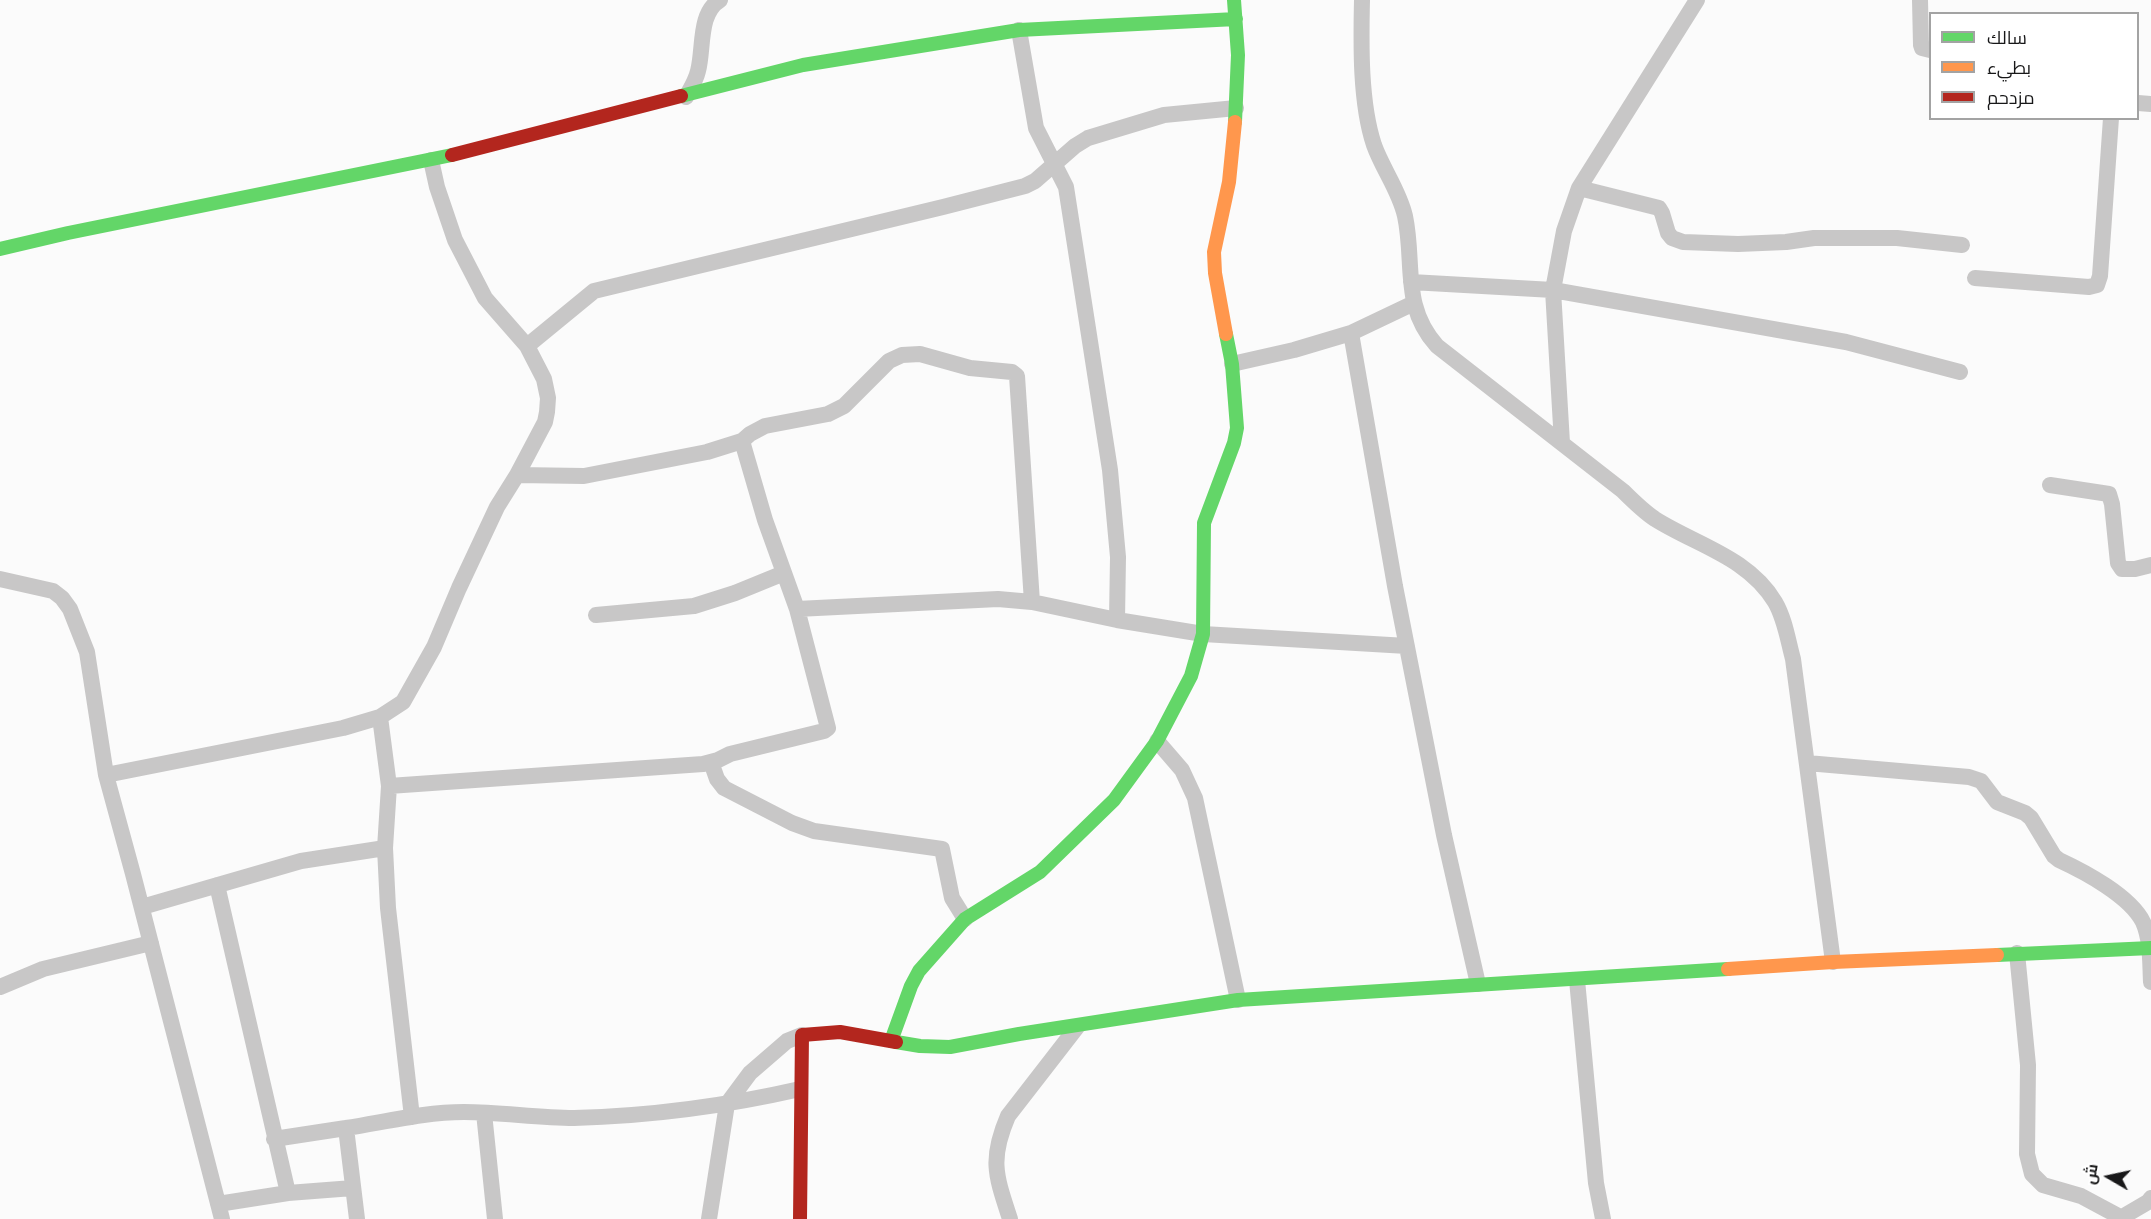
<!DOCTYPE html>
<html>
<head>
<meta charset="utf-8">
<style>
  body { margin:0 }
  #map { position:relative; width:2151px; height:1219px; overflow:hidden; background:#fbfbfb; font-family:"Varela Round",Cairo,sans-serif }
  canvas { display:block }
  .legend { position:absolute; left:1929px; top:12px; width:210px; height:108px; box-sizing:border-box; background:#fff; border:2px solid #a3a3a3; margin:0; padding:8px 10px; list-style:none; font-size:18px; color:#181819 }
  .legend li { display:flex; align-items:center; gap:12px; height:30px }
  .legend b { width:30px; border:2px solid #a3a3a3 }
  .north { position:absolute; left:2079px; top:1147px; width:60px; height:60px; -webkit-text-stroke:4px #fff; paint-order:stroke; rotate:279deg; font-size:16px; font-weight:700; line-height:24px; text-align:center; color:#181819 }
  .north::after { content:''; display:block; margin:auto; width:21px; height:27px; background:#181819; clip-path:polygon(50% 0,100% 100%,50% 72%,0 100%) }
</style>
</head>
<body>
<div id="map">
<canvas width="2151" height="1219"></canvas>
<ul class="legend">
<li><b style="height:8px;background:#63d668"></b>سالك</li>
<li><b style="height:8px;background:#ff974d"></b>بطيء</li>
<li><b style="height:8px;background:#b3261e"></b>مزدحم</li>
</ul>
<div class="north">ش</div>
</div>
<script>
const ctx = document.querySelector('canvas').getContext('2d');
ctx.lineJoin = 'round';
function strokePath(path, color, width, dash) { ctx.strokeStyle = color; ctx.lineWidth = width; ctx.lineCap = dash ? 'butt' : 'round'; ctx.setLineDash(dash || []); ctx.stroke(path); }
strokePath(new Path2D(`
  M1362,0C1361,44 1360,103 1374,145C1383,170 1399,190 1405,216C1415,263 1401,306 1437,346L1623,491C1633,501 1643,511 1655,519C1696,545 1748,557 1775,602C1785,619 1788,641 1793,659L1833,962
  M1920,0L1921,45L1922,48L1930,50
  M1019,30L1036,128L1066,187L1110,470L1118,557L1117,620
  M686,97C691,88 696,80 698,71C704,49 698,13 720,0
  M2138,103L2151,104
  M1579,188L1659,208L1662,213L1668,233L1672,238L1683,242L1738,244L1786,242L1814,238H1897L1962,245
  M1975,278L2089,287L2097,285L2100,276L2111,118
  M1411,282L1553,290L1846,342L1960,372
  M1351,333L1395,586L1444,835L1478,984
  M527,346L594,291L943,207L1025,186L1035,181L1075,146L1088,138L1164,115L1236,108
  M1232,364L1294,350L1351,333L1414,303
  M1562,443L1553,290L1564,231L1579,188L1697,0
  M517,475L584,476L707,452L742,441L750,434L765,426L828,414L844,406L889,361L902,355L920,354L970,368L1012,372L1017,376L1032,602
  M2050,485L2109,494L2112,504L2118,563L2122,569H2135L2151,565
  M0,579L53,591L62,598L70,609L87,652L106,775L133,874L222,1219
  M797,609L998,599L1032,602L1117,620L1203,634L1407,646
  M596,615L694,606L735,593L784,573
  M380,717L389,786L385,848L388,908L412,1117
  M1157,741L1182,770L1195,798L1238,1000
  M711,762L717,779L724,788L792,823L814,831L942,849L952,898L965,919
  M1807,763L1969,777L1981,781L1997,802L2025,813L2031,818L2054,856L2059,860C2085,872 2130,896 2143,922C2151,940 2150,963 2151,982
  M106,775L343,728L380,717L403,702L434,647L459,588L497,507L517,475L545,422L547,412L548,398L544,379L527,346L485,298L455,240L437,187L431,160
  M389,786L703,764L718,760L730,754L824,731L828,728L797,609L765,520L742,441
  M217,885L288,1193
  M142,907L301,861L385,848
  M2017,953L2028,1065L2027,1154L2032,1174L2043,1185L2081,1196L2124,1219
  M1577,980L1596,1183L1603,1219
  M0,987L43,969L151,943
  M484,1113L495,1219
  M274,1139L346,1128
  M218,1204L288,1193L353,1188
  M357,1219L346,1128C385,1122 425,1112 464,1112C501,1112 537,1118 574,1118C651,1116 726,1106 800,1089
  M709,1219L727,1104L750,1073L787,1041L802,1035
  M1010,1219C996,1176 989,1160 1008,1116L1077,1027
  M2119,1219L2148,1202L2151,1198`), '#c8c7c7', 16);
strokePath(new Path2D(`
  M1234,0L1238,55L1235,122
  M681,96L803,65L1019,30L1236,19
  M0,249L68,233L452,155
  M1997,955L2151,948
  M891,1041L911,986L919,971L965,919L1040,872L1114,800L1157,741L1191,676L1203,634L1204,523L1234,443L1237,428L1232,364L1226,334
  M896,1042L920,1046L950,1047L1019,1034L1238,1000L1728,969`), '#63d668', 14);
strokePath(new Path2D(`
  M1226,334L1215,273L1214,252L1229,182L1235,122
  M1728,969L1833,962L1997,955`), '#ff974d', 14);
strokePath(new Path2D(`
  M452,155L681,96
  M800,1219L802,1035L840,1032L896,1042`), '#b3261e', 14);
</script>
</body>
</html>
